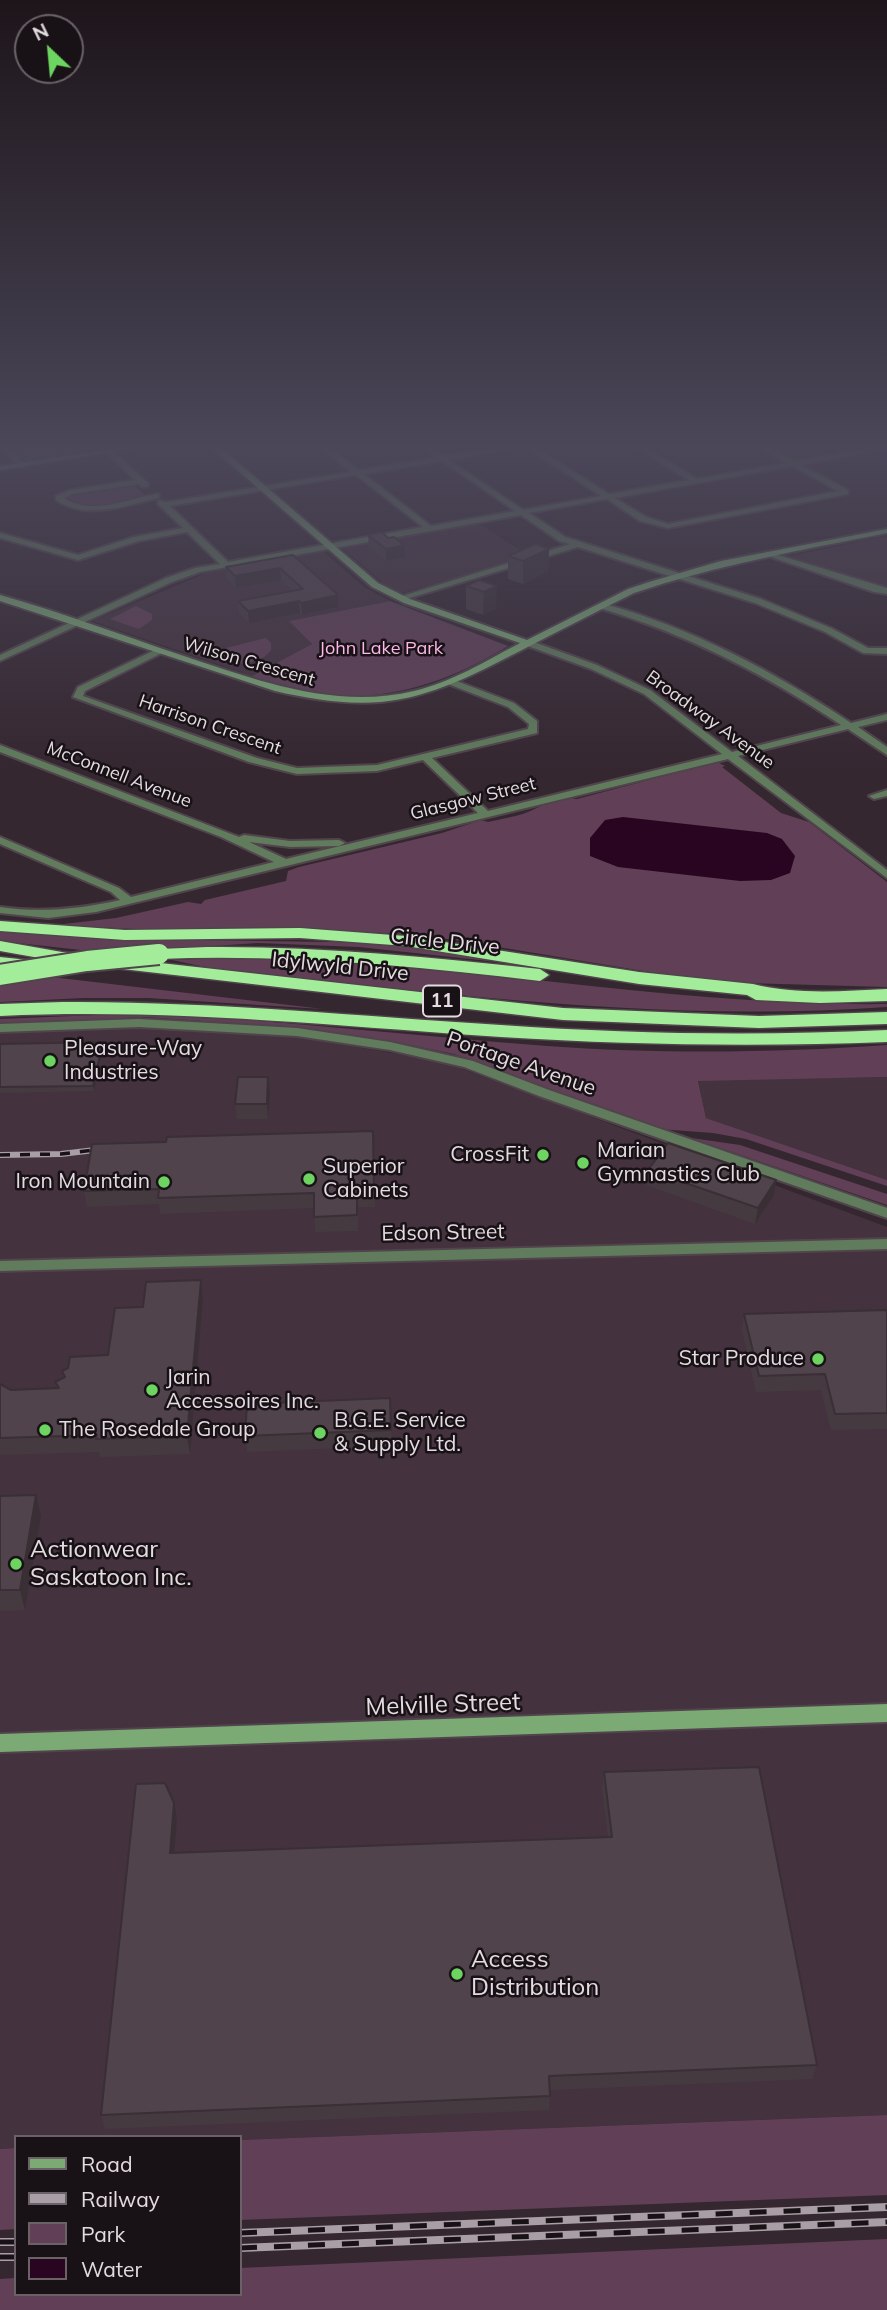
<!DOCTYPE html>
<html>
<head>
<meta charset="utf-8">
<style>
  body { margin:0 }
  #map { position:relative; width:887px; height:2310px; overflow:hidden; background:#352730; font-family:Mulish,sans-serif }
  canvas { display:block }
  .legend { position:absolute; left:14px; top:2135px; width:228px; height:161px; box-sizing:border-box; background:#181216; border:2px solid #6a6267; margin:0; padding:9px 12px; list-style:none; font-size:21px; color:#e4dbe1 }
  .legend li { display:flex; align-items:center; gap:14px; height:35px }
  .legend b { width:35px; border:2px solid #6a6267 }
  .north { position:absolute; left:14px; top:14px; width:70px; height:70px; box-sizing:border-box; background:#181216; border:2px solid #6a6267; border-radius:50%; rotate:334deg; font-size:19px; font-weight:700; line-height:28px; text-align:center; color:#e4dbe1 }
  .north::after { content:''; display:block; margin:auto; width:24px; height:32px; background:#6dd361; clip-path:polygon(50% 0,100% 100%,50% 72%,0 100%) }
</style>
</head>
<body>
<div id="map">
<canvas width="887" height="2310"></canvas>
<ul class="legend">
<li><b style="height:9px;background:#7baa75"></b>Road</li>
<li><b style="height:9px;background:#a99ea5"></b>Railway</li>
<li><b style="height:19px;background:#614057"></b>Park</li>
<li><b style="height:19px;background:#290521"></b>Water</li>
</ul>
<div class="north">N</div>
</div>
<script>
const ctx = document.querySelector('canvas').getContext('2d');
ctx.lineJoin = 'round';
function fillPath(path, color) { ctx.fillStyle = color; ctx.fill(path, 'evenodd'); }
function strokePath(path, color, width, dash) { ctx.strokeStyle = color; ctx.lineWidth = width; ctx.lineCap = dash ? 'butt' : 'round'; ctx.setLineDash(dash || []); ctx.stroke(path); }
function write(font, color, halo, rows, align = 'center') {
  ctx.font = font + ' Mulish,sans-serif'; ctx.lineWidth = 5; ctx.setLineDash([]); ctx.textBaseline = 'middle'; ctx.strokeStyle = halo; ctx.fillStyle = color; for (const [text, x, y, turn = 0] of rows) {
    ctx.save(); ctx.translate(x, y); ctx.rotate((+turn || 0) * Math.PI / 180); ctx.textAlign = isNaN(turn) ? turn : align; if (halo) ctx.strokeText(text, 0, 0); ctx.fillText(text, 0, 0); ctx.restore();
  }
}
fillPath(new Path2D(`
  M478,523L529,556L402,593L384,584L342,548Z
  M887,536V589L789,556Z
  M320,552H324L364,587L390,601L290,621L312,644L252,676L92,621L206,573Z
  M145,1027L302,1038L410,1056L460,1068L887,1227V2115L240,2140V2137H16V2148L0,2149V1032Z
  M887,1077V1180L706,1118L698,1080Z`), '#44323e');
fillPath(new Path2D(`
  M13,448H115L30,461H24Z
  M134,484L145,496L91,507L65,498L69,494Z
  M390,601L508,646C424,697 345,712 252,676L312,644L289,621Z
  M136,606L152,614V620L139,629L110,619Z
  M266,638L271,643V650C264,660 254,661 242,664L226,648Z
  M717,762L725,766L722,767L781,813L809,822L887,882V987L710,982L456,940L392,933L176,931L55,925L116,918L188,902L201,904L205,900L286,881L288,871L299,867L442,833L481,820L488,822C500,819 516,817 528,812C541,806 560,796 577,799Z
  M0,930L134,939L394,943L563,969L359,947L258,943L108,953L0,941Z
  M243,957C458,961 671,1007 887,1004V1007C660,1023 435,993 210,968L172,960Z
  M43,976L323,1009L148,998H84L0,1002V983Z
  M145,1013C279,1020 413,1036 547,1046C657,1054 777,1053 887,1045V1077L698,1081L706,1118L887,1180V1186L746,1139L713,1133L659,1129L454,1054L400,1043L289,1027L146,1017L0,1024V1019Z
  M691,1138L740,1145L887,1194V1205Z
  M887,2115V2195L240,2220V2140Z
  M16,2148V2229L0,2230V2149Z
  M887,2239V2310H0V2279L16,2278V2294H240V2268Z`), '#614057');
fillPath(new Path2D(`
  M623,817L767,833L782,839L795,856L790,873L771,880L740,881L618,867L590,856V838L605,820Z`), '#290521');
const street = new Path2D(`
  M2,448H10L25,463V467H19Z
  M321,448H330L359,470L436,458L423,448H432L444,456L493,448H511L449,460L523,510L601,496L527,448H536L609,494L689,480L636,448H645L697,479L786,463L761,448H771L795,461L868,448H885L801,465L848,490V494L668,528L640,521L607,499L529,513L565,537L761,599L831,628L868,648H887V654L863,653L825,632L755,603L578,547L403,600L396,598L570,544L559,541L521,515L200,572L172,582L0,661V655L166,578L195,568L220,564L187,532L139,541L78,560L0,538V533L78,555L134,537L183,528L158,504V500L166,502L351,472ZM442,461L515,511L431,526L364,474ZM792,466L838,491L668,524L646,517L615,498ZM356,475L423,527L228,562L170,506Z
  M111,450L148,483V487H142L139,484L73,494L64,498C90,516 128,499 156,494H159V498C126,505 87,521 56,500V496L71,490L135,480L108,454L107,452Z
  M768,552L887,588V594L874,592L768,556Z
  M602,603C693,628 773,671 851,723L887,714V720L858,727L887,747V755L848,729L738,756L887,870V878L728,759L96,912L48,918L0,913V907C41,913 80,909 120,900L111,892L0,844V837L119,888L131,897L274,862L221,837L0,752V745L239,837L244,835L290,841L339,840L345,843L339,846L290,847L249,842L286,859L478,813L423,760L377,771L297,774L249,762L73,697L78,687L159,648L164,651L162,653L85,691L83,696L257,758L297,768L377,765L528,729L529,724L508,707L448,684V680H454L514,703L537,721V733L432,758L488,811L722,754L644,694L591,669L525,645V641L528,640L597,665L650,690L732,752L841,725C765,674 687,634 599,608L598,606Z
  M887,790V796L874,799L869,796Z
  M139,1019L297,1028L390,1042L473,1061L549,1090L887,1208V1218L539,1096L464,1067L390,1050L297,1036L139,1027L0,1032V1024Z
  M887,1239V1249L0,1271V1261Z`);
const secondary = new Path2D(`
  M117,448H136L0,470V466Z
  M212,448H221L378,583L410,599L527,640L628,589L649,582L721,561L887,529V533C802,550 717,565 634,593C596,612 558,631 520,651C475,674 432,697 381,702C345,705 310,699 275,691L0,601V595C61,612 121,635 181,655C256,680 335,710 414,691C452,682 486,661 520,643L404,603L372,587Z
  M887,1704V1722L0,1752V1734Z`);
const highway = new Path2D(`
  M0,921L125,930L300,928L406,936L639,972L753,984C796,995 843,991 887,989V1001L820,1003L756,1000L747,995L639,984L406,946L300,938L125,940L0,931Z
  M0,941L62,952L563,1008L759,1016L887,1012V1024L759,1028L563,1020L62,962L0,951Z
  M207,947C319,946 429,957 540,969L549,975L540,981C413,966 287,954 159,959L150,954L159,949Z
  M0,957L38,961L47,966L38,971L0,967Z
  M63,1002C210,1001 355,1016 501,1025C630,1034 758,1036 887,1030V1042C758,1047 630,1045 501,1037C334,1026 168,1008 0,1016V1004Z`);
strokePath(street, '#51444c', 4);
strokePath(secondary, '#51444c', 4);
strokePath(highway, '#51444c', 3);
fillPath(street, '#607c5c');
fillPath(secondary, '#7baa75');
fillPath(highway, '#a3ed9a');
const railFar1 = new Path2D(`
  M0,1155L61,1154L112,1148`);
const rail = new Path2D(`
  M240,2233L887,2207
  M0,2242H16
  M240,2248L887,2222
  M0,2257H16`);
strokePath(railFar1, '#a99ea5', 6);
strokePath(rail, '#a99ea5', 8);
strokePath(railFar1, '#181216', 3.5, [10]);
strokePath(rail, '#181216', 5, [17]);
const highwayBridge = new Path2D(`
  M0,975L87,961L159,954`);
strokePath(highwayBridge, '#51444c', 24, []);
strokePath(highwayBridge, '#a3ed9a', 20);
fillPath(new Path2D(`
  M368,535L388,538L404,545L405,557L386,561L369,546Z
  M549,549L548,571L523,584L508,579V556Z
  M293,555L338,595V607L302,615L300,613L249,623L239,613L238,601L293,591L281,580L236,588L227,579L226,567Z
  M479,580L496,609L483,615L466,609V586Z
  M103,1042V1047L94,1091L0,1093V1044Z
  M270,1092L268,1119H237L235,1104Z
  M373,1131L375,1207H358V1231L315,1232L314,1208L160,1214L159,1204L87,1207L84,1191L166,1142Z
  M648,1170L776,1180L774,1195L755,1224L646,1185Z
  M201,1280L203,1298L190,1454L100,1457L99,1452L0,1455V1382L1,1384L11,1390L56,1388L55,1382L63,1378L62,1371L108,1355L143,1307Z
  M887,1310V1429L831,1430L821,1390L756,1392L742,1330L744,1314Z
  M390,1398L392,1446L247,1452L245,1436Z
  M36,1495L41,1516L25,1610L0,1611V1496Z
  M604,1772L817,2065L812,2079L550,2090L549,2110L105,2129L101,2115L177,1818L174,1853L608,1837L602,1788Z`), '#463a41');
fillPath(new Path2D(`
  M404,545L405,557L386,561V549Z
  M549,549L548,571L523,584V561Z
  M280,568L281,580L236,588L235,576Z
  M497,586L496,609L483,615L484,592Z
  M338,595V607L302,615L301,603Z
  M299,601L300,613L249,623L248,611Z
  M103,1042V1047L94,1091L93,1086Z
  M268,1077L270,1092L268,1119L267,1104Z
  M776,1180L774,1195L755,1224L758,1208Z
  M201,1280L203,1298L190,1454L187,1436Z
  M36,1495L41,1516L25,1610L20,1590Z
  M174,1803L177,1818L173,1868L170,1853Z`), '#392f35');
const building = new Path2D(`
  M382,532L388,538L394,537L404,545L386,549L368,535Z
  M536,544L549,549L523,561L508,556Z
  M293,555L338,595L301,603L299,601L248,611L238,601L303,589L280,568L235,576L226,567Z
  M479,580L497,586L484,592L466,586Z
  M103,1042L93,1086L0,1087V1044Z
  M238,1077H268L267,1104H235Z
  M373,1131L374,1191L357,1192V1215L314,1217V1193L158,1198L159,1189L84,1191L92,1144L166,1142L167,1137Z
  M668,1143L776,1180L758,1208L648,1170Z
  M201,1280L187,1436L96,1439L97,1435L0,1438V1384L11,1390L59,1388L55,1382L65,1377L62,1371L68,1368L70,1357L108,1355L115,1308L143,1307L146,1282Z
  M887,1310V1413L835,1414L825,1374L759,1376L744,1314Z
  M390,1398L391,1430L245,1436L247,1404Z
  M36,1495L20,1590H0V1496Z
  M759,1767L817,2065L549,2076L550,2096L101,2115L136,1784L165,1783L174,1803L170,1853L612,1837L604,1772Z`);
fillPath(building, '#51434c');
strokePath(building, '#392f35', 2);
const sky = ctx.createLinearGradient(0, 0, 0, 772);
sky.addColorStop(0, '#1d151a');
sky.addColorStop(0.58, '#4b4759');
sky.addColorStop(1, '#4b475900');
ctx.fillStyle = sky;
ctx.fillRect(0, 0, 887, 772);
for (const [x, y, r, color] of [
  [50,1061,7,"#6dd361"],
  [543,1155,7,"#6dd361"],
  [583,1163,7,"#6dd361"],
  [309,1179,7,"#6dd361"],
  [164,1182,7,"#6dd361"],
  [818,1359,7,"#6dd361"],
  [152,1390,7,"#6dd361"],
  [45,1430,7,"#6dd361"],
  [320,1433,7,"#6dd361"],
  [16,1564,7,"#6dd361"],
  [457,1974,7,"#6dd361"]
]) { const dot = new Path2D(); dot.arc(x, y, r, 0, 2 * Math.PI); ctx.fillStyle = color; ctx.fill(dot); strokePath(dot, '#181216', 2.5); }
write('18px', '#feb7e8', '#181216', [
  ["John Lake Park",381,649]
]);
write('18px', '#e4dbe1', '#181216', [
  ["Wilson Crescent",249,662,16],
  ["Broadway Avenue",710,720,36],
  ["Harrison Crescent",210,725,19],
  ["McConnell Avenue",119,775,21],
  ["Glasgow Street",473,799,-14]
]);
for (const [x, y, w] of [
  [442,1001,38]
]) { const box = new Path2D(); box.roundRect(x - w / 2, y - 15.5, w, 31, 5); ctx.fillStyle = '#181216'; ctx.fill(box); strokePath(box, '#e4dbe1', 2); }
write('bold 19px', '#e4dbe1', null, [
  ["11",442,1001]
]);
write('21px', '#e4dbe1', '#181216', [
  ["Circle Drive",445,942,6],
  ["Idylwyld Drive",340,967,6],
  ["Portage Avenue",521,1064,19],
  ["Edson Street",443,1233,-1]
]);
write('21px', '#e4dbe1', '#181216', [
  ["Pleasure-Way",64,1049],
  ["Industries",64,1073],
  ["Marian",597,1151],
  ["Gymnastics Club",597,1175],
  ["CrossFit",529,1155,"right"],
  ["Superior",323,1167],
  ["Cabinets",323,1191],
  ["Iron Mountain",150,1182,"right"],
  ["Star Produce",804,1359,"right"],
  ["Jarin",166,1378],
  ["Accessoires Inc.",166,1402],
  ["B.G.E. Service",334,1421],
  ["& Supply Ltd.",334,1445],
  ["The Rosedale Group",59,1430]
], 'left');
write('24px', '#e4dbe1', '#181216', [
  ["Actionwear",30,1550],
  ["Saskatoon Inc.",30,1578],
  ["Access",471,1960],
  ["Distribution",471,1988]
], 'left');
write('24px', '#e4dbe1', '#181216', [
  ["Melville Street",443,1705,-2]
]);
</script>
</body>
</html>
